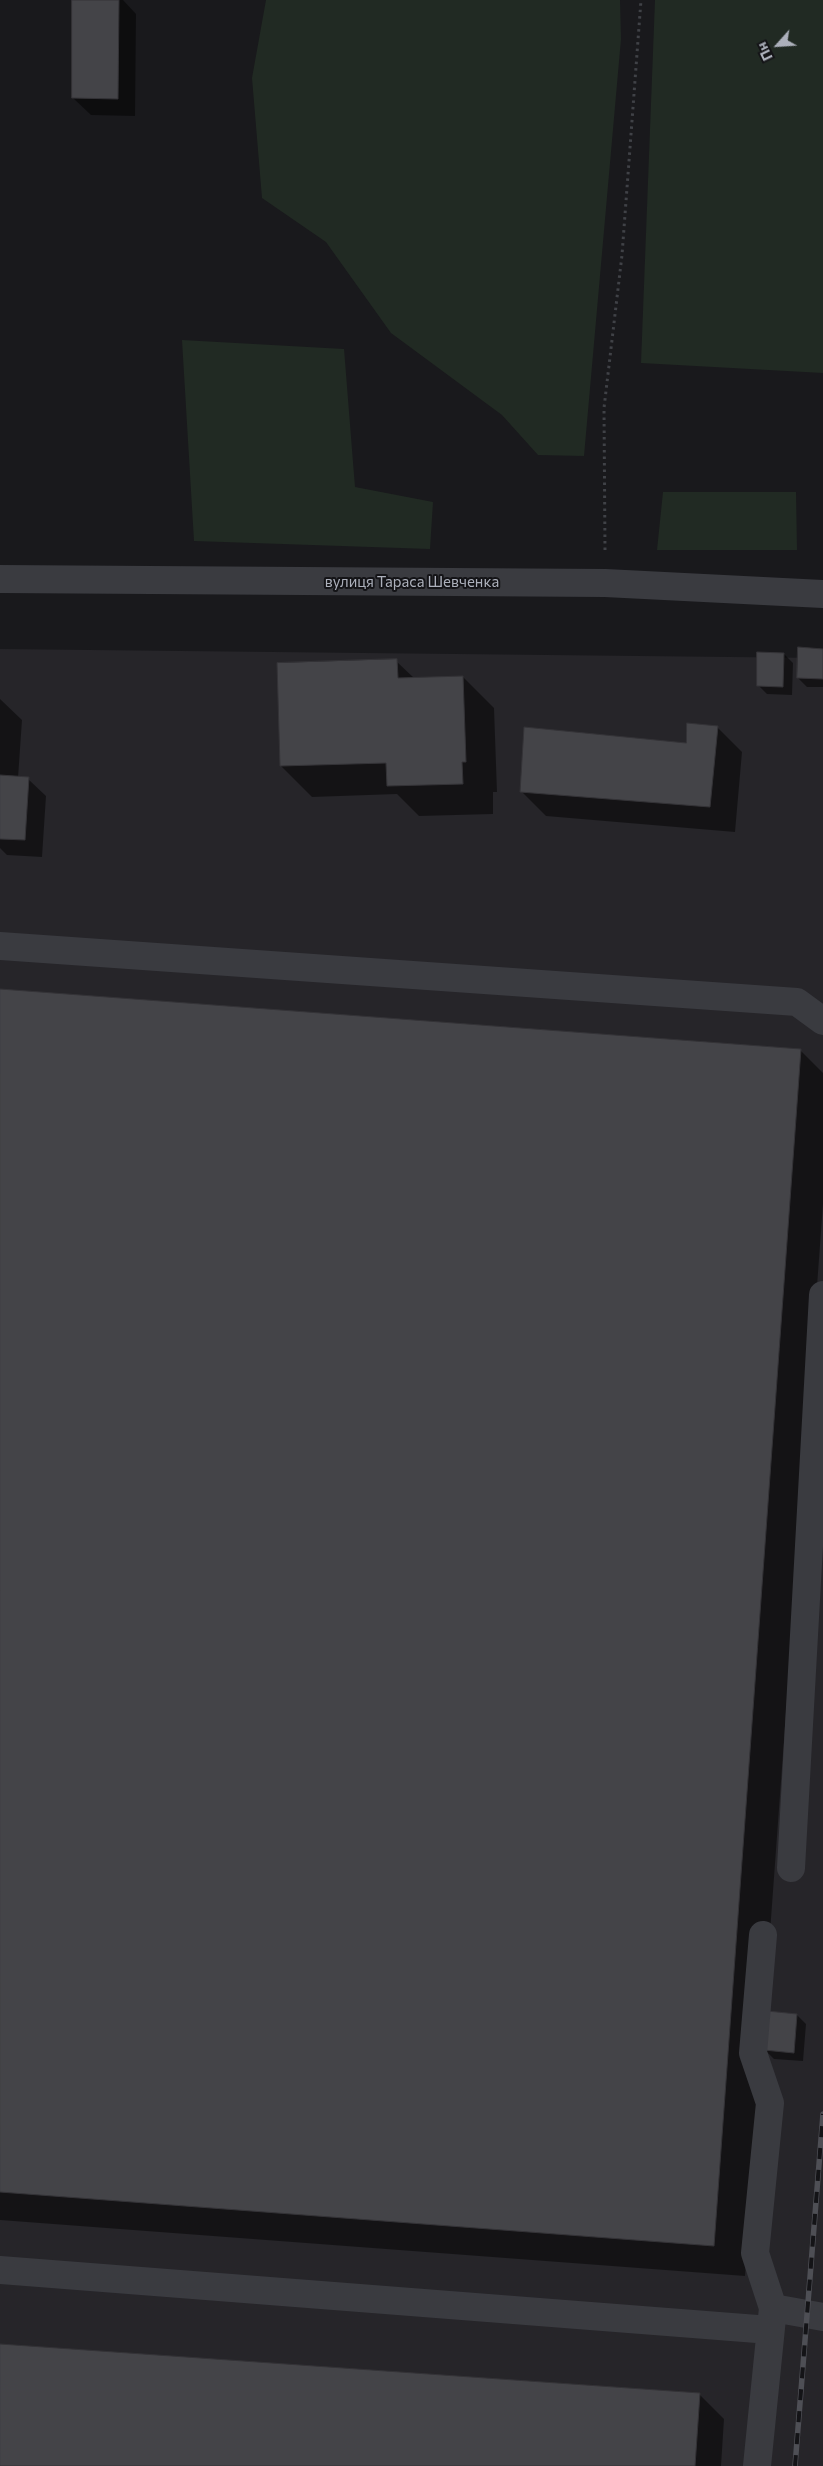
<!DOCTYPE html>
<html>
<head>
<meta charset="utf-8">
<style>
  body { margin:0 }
  #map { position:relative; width:823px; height:2466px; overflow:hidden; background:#19191c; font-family:Commissioner,sans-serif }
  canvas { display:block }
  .north { position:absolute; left:753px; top:20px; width:50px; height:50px; -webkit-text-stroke:4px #141417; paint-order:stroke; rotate:244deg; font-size:14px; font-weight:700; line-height:20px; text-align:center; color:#acb0bb }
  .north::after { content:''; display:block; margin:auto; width:18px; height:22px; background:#acb0bb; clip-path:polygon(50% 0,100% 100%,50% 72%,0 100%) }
</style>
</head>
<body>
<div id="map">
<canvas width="823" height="2466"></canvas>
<div class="north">Пн</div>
</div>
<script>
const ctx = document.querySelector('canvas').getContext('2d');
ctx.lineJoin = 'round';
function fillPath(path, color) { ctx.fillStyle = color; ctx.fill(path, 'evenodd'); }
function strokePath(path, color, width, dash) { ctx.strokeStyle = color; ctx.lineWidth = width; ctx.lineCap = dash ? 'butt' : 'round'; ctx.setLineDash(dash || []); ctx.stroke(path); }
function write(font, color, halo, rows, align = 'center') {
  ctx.font = font + ' Commissioner,sans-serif'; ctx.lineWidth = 4; ctx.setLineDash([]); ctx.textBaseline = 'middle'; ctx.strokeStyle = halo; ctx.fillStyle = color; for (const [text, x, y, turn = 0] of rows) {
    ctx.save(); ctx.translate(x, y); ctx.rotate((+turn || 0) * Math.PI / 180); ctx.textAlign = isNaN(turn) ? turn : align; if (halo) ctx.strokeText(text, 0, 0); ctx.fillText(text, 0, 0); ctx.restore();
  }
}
fillPath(new Path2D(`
  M0,649L823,658V2466H0Z`), '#262529');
fillPath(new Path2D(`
  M266,0H620L621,39L584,456L538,455L502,415L391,333L326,242L262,198L252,78Z
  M655,0H823V373L641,363Z
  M182,340L344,349L355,487L433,502L430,549L194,541Z
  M663,492H796L797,550H657Z`), '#212a23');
fillPath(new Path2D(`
  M74,0H123L136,14L135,116L91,115L73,98Z
  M823,650V687H807L798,678Z
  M784,654L793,663L792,695L767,694L758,685Z
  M396,661L414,678L463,677L494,708L497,792H493V814L419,816L397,794L312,797L281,766Z
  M0,699L22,720L18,778L28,779L46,796L42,857L7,855L0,848Z
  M717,727L742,752L735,832L546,816L521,791L687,744Z
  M0,990L801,1051L823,1073V1204L745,2276L0,2220Z
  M768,2013L797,2015L806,2024L803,2061L774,2059L765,2050Z
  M0,2344L699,2394L724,2419L721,2466H0Z`), '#0007');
const building = new Path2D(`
  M72,0H119L118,99L72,98Z
  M798,647L823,649V679L797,678Z
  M757,652L784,653L783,687L757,686Z
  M397,659L398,678L463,676L466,762H462L463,784L387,786L386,763L280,766L277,663Z
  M687,723L718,726L710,807L520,792L524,727L686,743Z
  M0,775L29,777L25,840L0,839Z
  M0,989L801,1049L714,2246L0,2192Z
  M767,2011L797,2014L794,2053L764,2050Z
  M0,2344L700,2393L695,2466H0Z`);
fillPath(building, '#444448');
strokePath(building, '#343337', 1);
strokePath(new Path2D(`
  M605,550L604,408L622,255L641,0`), '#404247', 3, [2.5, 4]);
strokePath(new Path2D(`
  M0,579L605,583L823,594
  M0,946L797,1002L823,1021
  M791,1868L823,1295
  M0,2270L770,2330
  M773,2308L823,2317
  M757,2466L773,2308L755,2253L770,2103L753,2053L763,1935`), '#3a3b40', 28);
const rail = new Path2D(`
  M795,2466L823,2114`);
strokePath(rail, '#4e4f55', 5.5);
strokePath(rail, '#141417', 4, [11]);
write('15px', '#acb0bb', '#141417', [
  ["вулиця Тараса Шевченка",412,582]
]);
</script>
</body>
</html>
